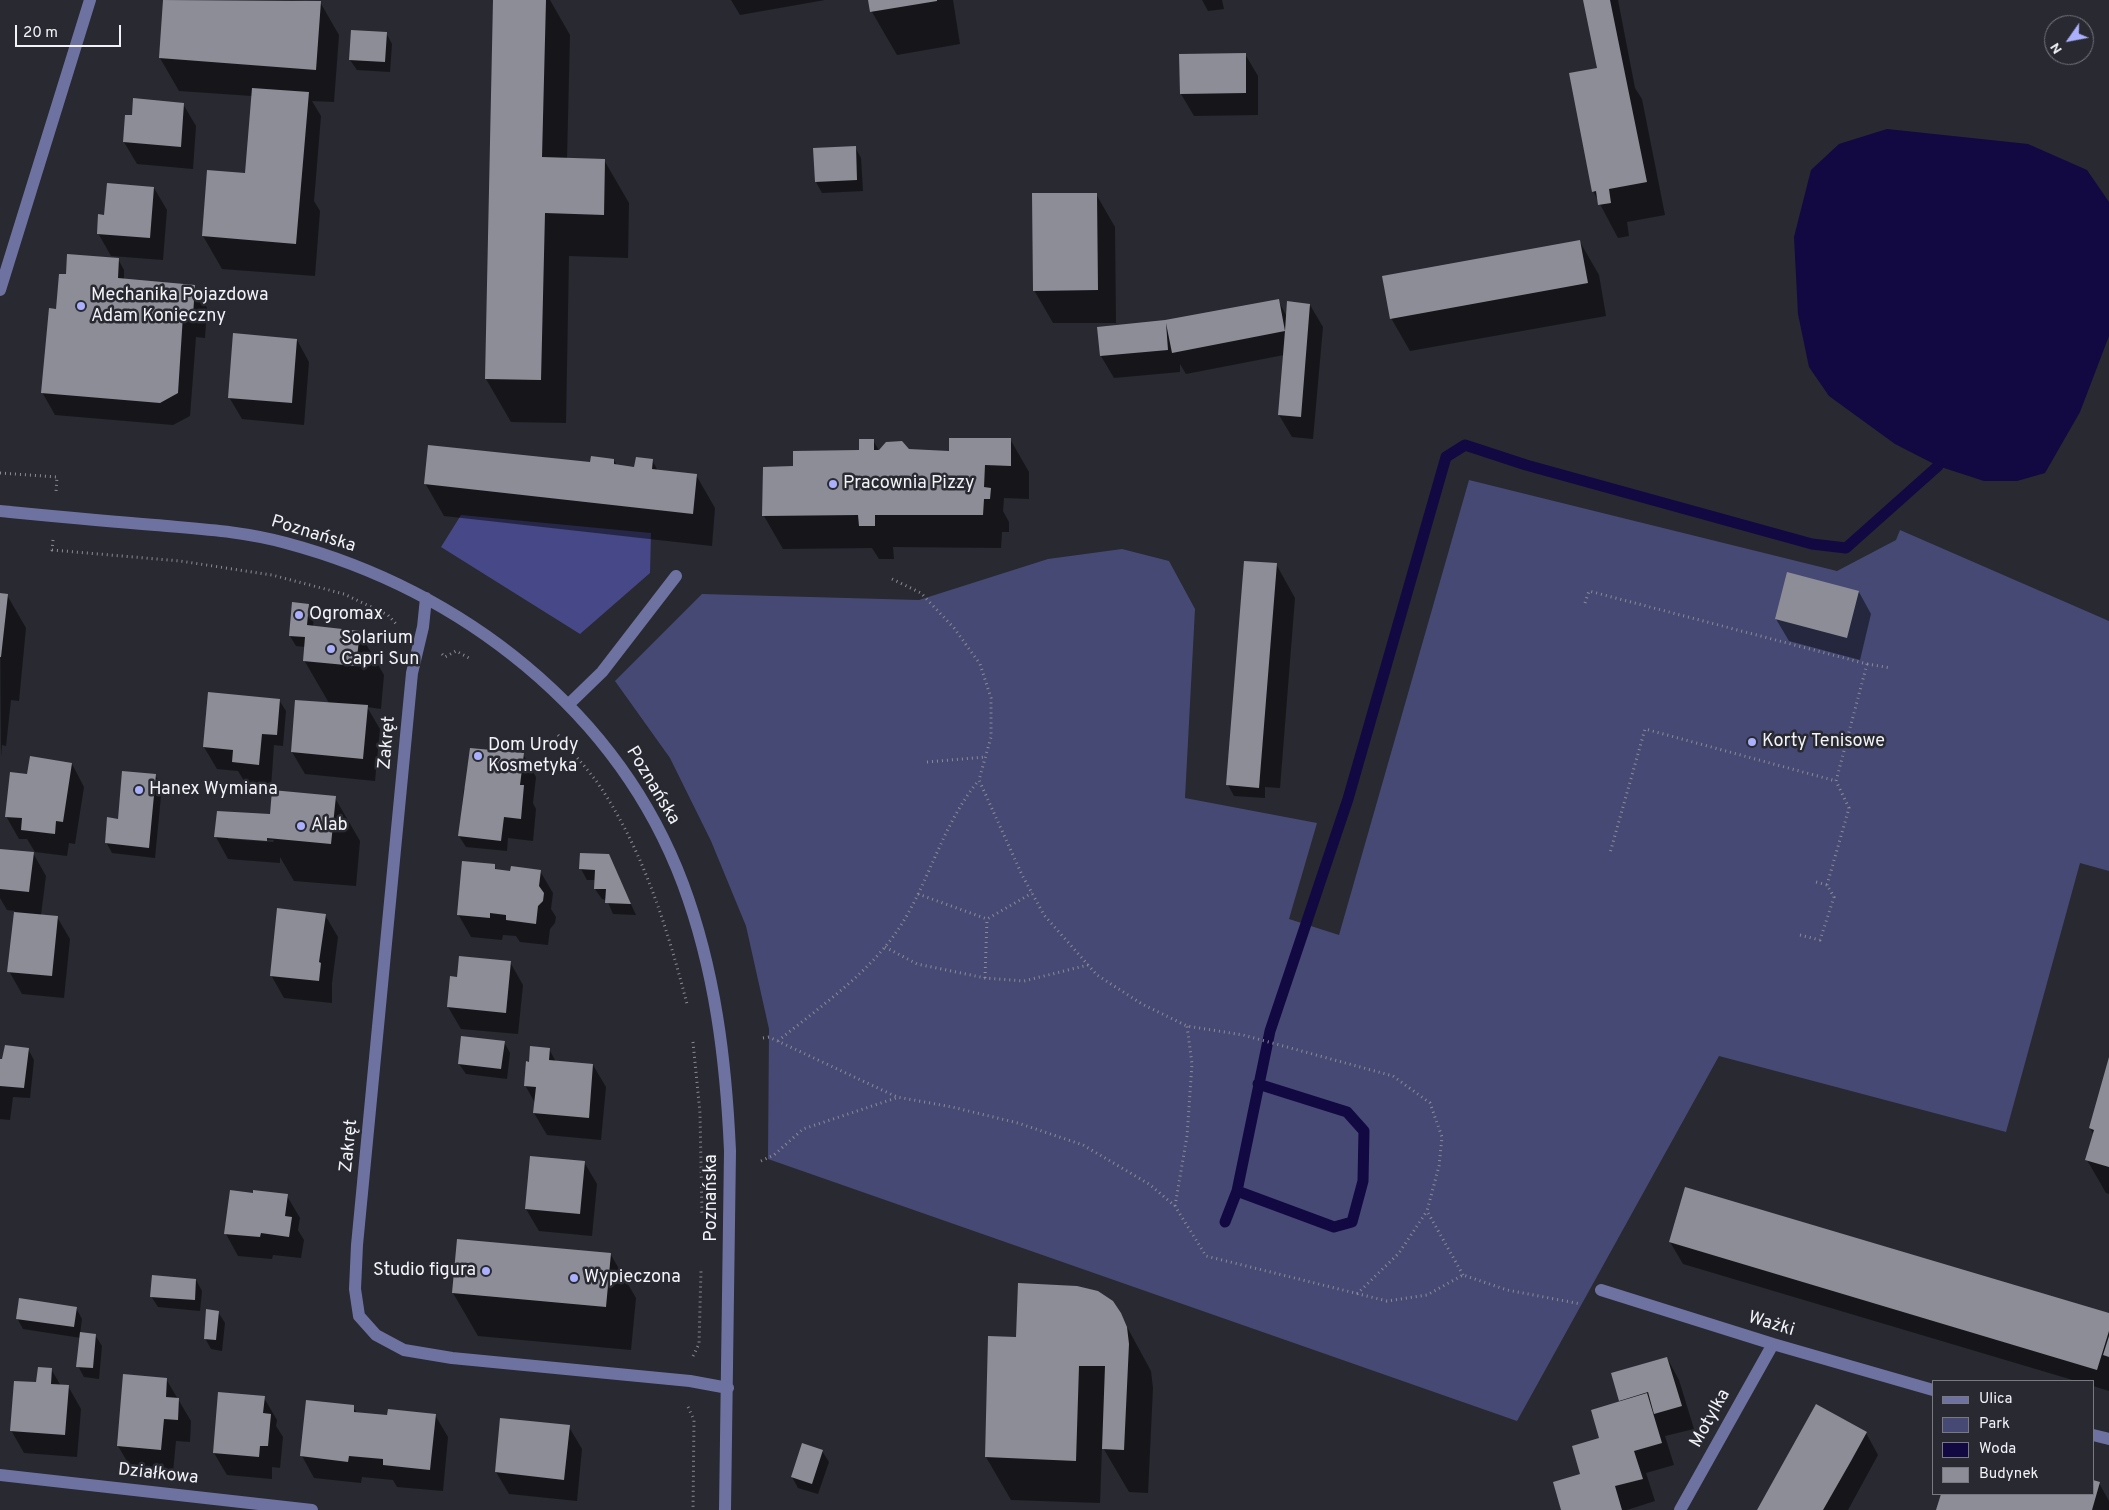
<!DOCTYPE html>
<html>
<head>
<meta charset="utf-8">
<style>
  body { margin:0 }
  #map { position:relative; width:2109px; height:1510px; overflow:hidden; background:#282931; font-family:Overpass,sans-serif }
  canvas { display:block }
  .legend { position:absolute; left:1932px; top:1380px; width:162px; height:115px; box-sizing:border-box; background:#282931; border:1px solid #797981; margin:0; padding:6px 9px; list-style:none; font-size:15px; color:#f2f2f8 }
  .legend li { display:flex; align-items:center; gap:10px; height:25px }
  .legend b { width:25px; border:1px solid #797981 }
  .north { position:absolute; left:2044px; top:15px; width:50px; height:50px; box-sizing:border-box; background:#282931; border:1px solid #797981; border-radius:50%; rotate:237deg; font-size:14px; font-weight:700; line-height:20px; text-align:center; color:#f2f2f8 }
  .north::after { content:''; display:block; margin:auto; width:18px; height:22px; background:#aab0fb; clip-path:polygon(50% 0,100% 100%,50% 72%,0 100%) }
  .scale { position:absolute; left:15px; top:25px; width:106px; height:22px; box-sizing:border-box; border:2px solid #f2f2f8; border-top:0; padding-left:6px; font-size:15px; line-height:18px; white-space:nowrap; color:#f2f2f8; -webkit-text-stroke:4px #282931; paint-order:stroke }
</style>
</head>
<body>
<div id="map">
<canvas width="2109" height="1510"></canvas>
<ul class="legend">
<li><b style="height:6px;background:#6e72a1"></b>Ulica</li>
<li><b style="height:14px;background:#464974"></b>Park</li>
<li><b style="height:14px;background:#120842"></b>Woda</li>
<li><b style="height:14px;background:#8c8d96"></b>Budynek</li>
</ul>
<div class="north">N</div>
<div class="scale">20 m</div>
</div>
<script>
const ctx = document.querySelector('canvas').getContext('2d');
ctx.lineJoin = 'round';
function fillPath(path, color) { ctx.fillStyle = color; ctx.fill(path, 'evenodd'); }
function strokePath(path, color, width, dash) { ctx.strokeStyle = color; ctx.lineWidth = width; ctx.lineCap = dash ? 'butt' : 'round'; ctx.setLineDash(dash || []); ctx.stroke(path); }
function write(font, color, halo, rows, align = 'center') {
  ctx.font = font + ' Overpass,sans-serif'; ctx.lineWidth = 5; ctx.setLineDash([]); ctx.textBaseline = 'middle'; ctx.strokeStyle = halo; ctx.fillStyle = color; for (const [text, x, y, turn = 0] of rows) {
    ctx.save(); ctx.translate(x, y); ctx.rotate((+turn || 0) * Math.PI / 180); ctx.textAlign = isNaN(turn) ? turn : align; if (halo) ctx.strokeText(text, 0, 0); ctx.fillText(text, 0, 0); ctx.restore();
  }
}
fillPath(new Path2D(`
  M1469,480L1837,571L1896,540L1900,530L2109,621V871L2080,863L2006,1132L1719,1056L1517,1421L768,1159L769,1029L746,926L711,841L670,758L615,681L702,594L919,600L1048,559L1122,549L1169,561L1195,609L1185,798L1317,823L1289,919L1339,935Z`), '#464974');
fillPath(new Path2D(`
  M461,515L651,533L650,573L580,634L441,547Z`), '#474887');
fillPath(new Path2D(`
  M1887,129L2028,144L2087,170L2109,202V336L2080,412L2045,473L2017,481H1984L1938,466L1895,444L1829,396L1809,367L1798,314L1794,237L1811,170L1839,144Z`), '#120842');
fillPath(new Path2D(`
  M165,0H290L320,2L339,35L334,102L312,101L321,116L314,201L320,211L315,276L222,269L203,236L246,174L252,96L179,91L160,58Z
  M495,0H550L570,35L567,159L604,160L629,203L628,258L569,256L566,423L511,422L486,379Z
  M731,0H825L740,15Z
  M870,0H953L960,44L897,55L872,12Z
  M1202,0H1222L1224,9L1208,11Z
  M1585,0H1618L1635,88L1642,99L1665,215L1627,222L1629,236L1618,238L1593,191L1599,70Z
  M386,33L392,44L390,72L357,70L350,60Z
  M1245,54L1258,76V115L1194,116L1181,94Z
  M183,104L196,126L193,169L137,164L124,142Z
  M855,147L861,158L863,191L822,193L816,182Z
  M154,188L167,210L163,260L111,256L98,233L106,217Z
  M1096,194L1115,227L1116,323H1053L1034,290Z
  M1580,242L1599,275L1606,316L1410,351L1391,318Z
  M118,259L124,270V280L194,286L207,308L205,338L196,337L190,416L173,425L55,415L42,392L57,310L68,276Z
  M1278,300L1287,317L1310,305L1323,327L1313,439L1292,437L1279,415L1284,355L1186,374L1180,364V372L1114,378L1101,356L1165,321Z
  M297,340L309,362L304,425L242,419L229,397Z
  M1010,439L1029,472V499L1004,498L1003,511L1009,522V532H1002L1001,548L893,547L894,559H879L872,548L783,549L764,516L794,467L860,451L873,440L879,451L951,453Z
  M614,460L617,466L636,468L652,460L658,471L696,475L715,508L712,546L444,516L425,483Z
  M1276,564L1295,598L1280,788L1265,787V798L1234,796L1228,785Z
  M1859,592L1871,614L1860,660L1789,641L1776,619Z
  M0,594L7,595L26,628L19,701L11,700L6,746L2,745L1,757Z
  M308,605L314,616L313,627L359,632L384,675L381,709L367,707L380,729L375,781L305,774L292,752L297,701L329,703L304,660L305,647L296,646L290,636Z
  M279,700L286,711L283,746L274,745L271,787L246,784L238,771L217,769L204,747Z
  M523,754L536,777L533,803L536,809L533,841L508,838L507,851L466,847L459,836L464,788L467,789Z
  M72,764L84,787L75,844L69,843L67,856L35,852L27,839H19L6,816L28,775Z
  M155,775L162,786L155,858L112,853L106,842L119,820Z
  M335,798L360,841L356,886L294,881L280,857V863L228,859L216,837L271,815ZM228,837L274,840L273,842L228,839Z
  M0,850L33,853L46,876L41,915L57,917L70,939L64,998L22,994L9,971L15,911L7,910L0,898Z
  M582,854L608,855L636,915L613,914L607,900L602,899L595,889L596,880H587L581,869Z
  M494,865L497,871H540L553,893L551,909L556,917L555,923L550,929L548,945L520,942L516,936L503,935L502,940L471,937L458,914Z
  M325,915L338,937L332,983V1003L284,998L271,975Z
  M510,962L523,985L518,1034L461,1029L448,1007L458,979Z
  M504,1042L510,1053L507,1079L466,1074L459,1064Z
  M28,1049L34,1060L30,1098L13,1097L10,1120L0,1119V1060Z
  M549,1049L556,1062L593,1065L606,1087L601,1140L547,1135L534,1113L535,1103L525,1085L530,1063Z
  M2109,1060V1194L2106,1193L2087,1160L2094,1135L2090,1128Z
  M584,1162L597,1184L592,1236L539,1231L526,1209Z
  M287,1196L300,1218L298,1230L304,1240L301,1258L273,1255L272,1259L238,1256L226,1234Z
  M1670,1242L2109,1315V1391L2093,1386V1381H2076L1683,1264Z
  M611,1255L636,1298L631,1350L478,1336L453,1293Z
  M196,1280L202,1291L200,1311L158,1307L151,1296Z
  M76,1308L82,1319L80,1334L95,1335L102,1346L99,1379L84,1377L78,1366L81,1338L23,1329L17,1318Z
  M218,1312L225,1323L222,1351L211,1349L205,1338Z
  M1120,1314L1151,1371L1153,1388L1148,1493L1129,1492L1102,1446L1100,1503L1011,1500L986,1457L1017,1338Z
  M1667,1358L1679,1380L1694,1429L1665,1436L1674,1465L1646,1473L1655,1501L1627,1510H1562L1621,1402L1620,1400Z
  M51,1369L61,1386H68L81,1409L77,1457L24,1453L11,1430L37,1384Z
  M166,1379L191,1421L190,1442L176,1441L173,1472L131,1468L118,1446Z
  M264,1398L277,1420L276,1426L283,1437L280,1468L272,1467V1479L227,1475L214,1453Z
  M353,1407L357,1413L388,1417L435,1415L448,1437L443,1491L397,1487L393,1480L362,1477L361,1483L314,1478L302,1456Z
  M569,1427L582,1449L577,1501L509,1494L496,1472Z
  M1866,1433L1878,1455L1848,1510H1759Z
  M822,1451L829,1462L818,1494L798,1488L792,1477Z
  M2093,1481L2099,1483L2109,1501V1510L1938,1509L1942,1494H2093Z`), '#0007');
strokePath(new Path2D(`
  M1237,1191L1334,1227L1352,1222L1363,1181L1364,1131L1347,1112L1258,1084
  M1225,1222L1237,1191L1270,1031L1348,799L1446,457L1465,445L1526,465L1812,544L1846,548L1938,466`), '#120842', 11);
fillPath(new Path2D(`
  M163,0L321,1L316,70L159,58Z
  M493,0H546L542,157L605,159L604,215L545,213L541,380L485,379Z
  M868,0H937V1L870,12Z
  M1583,0H1610L1647,182L1609,189L1611,203L1598,205L1596,191L1592,192L1569,73L1597,68Z
  M351,30L387,32L385,62L349,60Z
  M1246,53V93L1180,94L1179,54Z
  M252,88L309,92L296,244L202,236L207,170L245,173Z
  M133,98L184,103L181,147L123,142L125,115H132Z
  M856,146L857,180L815,182L813,148Z
  M107,183L154,187L150,238L97,234L98,214L104,215Z
  M1032,193H1097L1098,290L1033,291Z
  M1580,240L1588,283L1390,319L1382,276Z
  M67,254L119,258L118,278L195,285L193,316L183,315L178,393L160,403L41,393L49,308L56,309L59,274H66Z
  M1279,299L1285,331L1287,301L1310,304L1301,417L1278,415L1285,331L1172,353L1166,323L1168,350L1100,356L1097,327L1165,320Z
  M233,333L297,339L292,403L228,398Z
  M949,438H1011V466L985,465L984,487L991,488L990,499H984L983,515H875V526H859L858,515L762,516L763,467L793,466V451L859,450V439H874V450H879L886,442L902,441L909,449L949,451Z
  M428,445L590,462L591,456L614,459V464L634,467L636,457L653,459L652,469L697,474L693,514L424,484Z
  M1244,561L1277,563L1259,788L1226,785Z
  M1787,572L1859,591L1847,638L1775,619Z
  M0,593L8,594L1,657H0Z
  M292,602L309,604L307,625L360,631L356,666L303,661L305,637L289,636Z
  M208,692L280,699L277,735L262,734L259,765L232,762L233,750L203,747Z
  M295,700L368,705L363,759L291,752Z
  M470,748L524,753L520,785H524L521,819L504,817L501,841L458,836Z
  M30,756L72,763L63,822L56,821L55,834L21,830L22,818L5,817L10,772L27,774Z
  M122,771L156,774L149,848L105,843L107,817L118,819Z
  M272,790L336,796L331,844L267,838V841L214,837L217,811L270,814Z
  M0,849L34,852L29,892L0,889Z
  M580,853L609,854L631,904L605,903L606,889H594L595,870L579,869Z
  M462,861L495,864V869L510,871L511,866L541,870L539,886L544,893L543,901L538,906L536,924L506,920V915L490,913V918L457,915Z
  M277,908L326,914L319,962L321,963L319,981L270,976Z
  M14,912L58,916L52,976L7,972Z
  M459,956L511,961L506,1013L447,1007L450,976L457,977Z
  M461,1036L505,1041L501,1069L458,1064Z
  M5,1045L29,1048L24,1088L0,1086V1059H2Z
  M530,1046L550,1048L549,1060L593,1064L589,1118L533,1113L536,1087L524,1086L526,1061L529,1062Z
  M2109,1057V1167L2085,1160L2094,1130L2089,1128Z
  M530,1156L585,1161L580,1214L525,1209Z
  M1685,1187L2109,1313V1331L2097,1370L1669,1242Z
  M230,1190L253,1193V1190L288,1194L285,1216L292,1217L289,1237L261,1233L260,1237L224,1234Z
  M457,1239L611,1253L606,1307L452,1293Z
  M152,1275L196,1279L195,1300L150,1297Z
  M1018,1283L1077,1286L1098,1291L1113,1301L1121,1313L1127,1327L1129,1344L1124,1450L1102,1449L1105,1366H1079L1076,1461L985,1457L988,1336L1016,1337Z
  M19,1298L77,1307L74,1327L16,1319Z
  M206,1309L219,1311L216,1340L204,1339Z
  M80,1332L96,1334L93,1368L76,1367Z
  M2109,1336V1357L2103,1355Z
  M1667,1357L1682,1406L1654,1414L1648,1392L1619,1401L1611,1373Z
  M38,1367L52,1368L51,1384L69,1385L65,1435L10,1431L14,1381L36,1382Z
  M123,1374L167,1378L166,1397L179,1398L178,1420L164,1419L161,1450L117,1446Z
  M218,1392L265,1396L263,1413L271,1414L268,1446H260L259,1457L213,1453Z
  M1647,1393L1662,1443L1634,1451L1643,1479L1615,1486L1622,1510H1561L1553,1482L1580,1474L1572,1446L1599,1438L1591,1410Z
  M306,1400L354,1405V1412L387,1415L388,1409L436,1414L430,1470L383,1465V1459L349,1456L348,1462L300,1456Z
  M1816,1404L1867,1432L1851,1461L1823,1510H1757Z
  M500,1418L570,1425L564,1480L495,1472Z
  M802,1443L823,1450L812,1484L791,1477Z
  M2093,1480L2100,1482L2092,1510H1936L1941,1494H2093Z`), '#8c8d96');
strokePath(new Path2D(`
  M0,473L57,477L56,492
  M53,540L52,550L180,561L272,575L344,594L388,615L397,625
  M892,579L921,593L954,628L980,664L991,698V737L979,780L1022,875L1044,915L1097,975L1142,1004L1187,1026L1243,1035L1393,1076L1430,1103L1442,1137L1439,1166L1427,1211L1463,1275
  M1585,603L1589,591L1867,664L1836,781L1645,729L1610,853
  M442,654L445,657L456,651L469,658
  M1867,664L1891,668
  M558,735C571,751 585,766 597,782C643,849 667,927 687,1004
  M927,762L985,757
  M1827,885L1849,808L1836,781
  M918,894L987,919L1032,893
  M1800,935L1820,940L1834,897L1827,885L1816,882
  M885,947L917,964L985,978L1024,981L1088,965
  M985,978L987,919
  M763,1038L769,1037L897,1097L952,1107L1018,1123L1083,1145L1149,1184L1175,1206L1206,1256L1387,1301L1427,1295L1463,1275L1507,1290L1581,1304
  M778,1041C823,1004 876,969 906,917C932,872 945,821 979,780
  M693,1042L700,1113L702,1215
  M761,1161L774,1155L803,1129L896,1098
  M1175,1206L1187,1136L1192,1064L1187,1026
  M1357,1294L1399,1253L1427,1211
  M693,1356L699,1344L701,1271
  M688,1407L694,1420L693,1510`), '#8c8c93', 3, [1, 4]);
strokePath(new Path2D(`
  M0,290L90,0
  M0,511C52,516 103,521 155,525C199,529 243,531 286,543C462,590 618,711 683,884C715,970 726,1060 730,1151L725,1510
  M426,598L423,627L412,673L357,1245L355,1289L359,1316L376,1335L404,1350L452,1358L690,1381L728,1388
  M569,704L602,672L676,576
  M1601,1290L1773,1344L1933,1390
  M2093,1435L2109,1439
  M0,1475L312,1510
  M1680,1510L1773,1344`), '#6e72a1', 12);
for (const [x, y, r, color] of [
  [81,306,5,"#aab0fb"],
  [833,484,5,"#aab0fb"],
  [299,615,5,"#aab0fb"],
  [331,649,5,"#aab0fb"],
  [1752,742,5,"#aab0fb"],
  [478,756,5,"#aab0fb"],
  [139,790,5,"#aab0fb"],
  [301,826,5,"#aab0fb"],
  [486,1271,5,"#aab0fb"],
  [574,1278,5,"#aab0fb"]
]) { const dot = new Path2D(); dot.arc(x, y, r, 0, 2 * Math.PI); ctx.fillStyle = color; ctx.fill(dot); strokePath(dot, '#282931', 2); }
write('18px', '#f2f2f8', '#282931', [
  ["Mechanika Pojazdowa",91,296],
  ["Adam Konieczny",91,317],
  ["Pracownia Pizzy",843,484],
  ["Ogromax",309,615],
  ["Solarium",341,639],
  ["Capri Sun",341,660],
  ["Korty Tenisowe",1762,742],
  ["Dom Urody",488,746],
  ["Kosmetyka",488,767],
  ["Hanex Wymiana",149,790],
  ["Alab",311,826],
  ["Studio figura",476,1271,"right"],
  ["Wypieczona",584,1278]
], 'left');
write('18px', '#f2f2f8', '#282931', [
  ["Poznańska",313,535,17],
  ["Zakręt",388,743,-85],
  ["Poznańska",652,786,59],
  ["Zakręt",350,1146,-84],
  ["Poznańska",712,1198,-90],
  ["Ważki",1771,1325,17],
  ["Motylka",1711,1419,-61],
  ["Działkowa",158,1475,6]
]);
</script>
</body>
</html>
